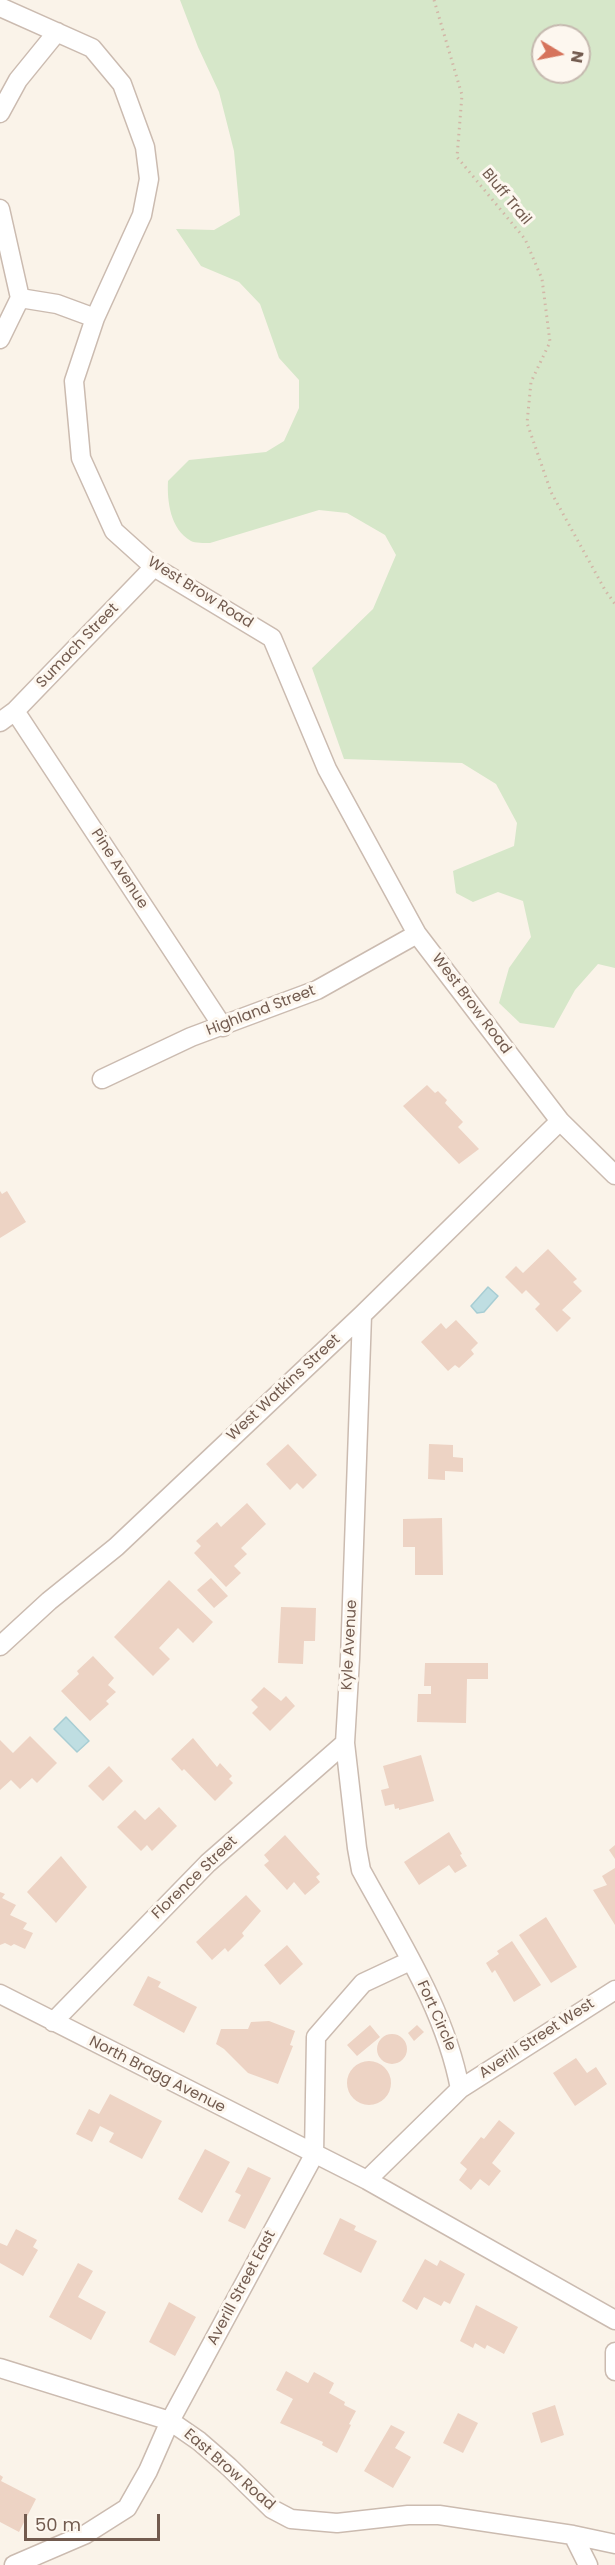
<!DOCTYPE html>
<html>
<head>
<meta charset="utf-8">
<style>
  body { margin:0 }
  #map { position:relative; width:615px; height:2565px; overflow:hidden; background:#faf3e9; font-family:Poppins,sans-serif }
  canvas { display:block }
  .north { position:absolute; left:531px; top:24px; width:60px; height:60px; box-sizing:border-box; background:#fdf7ef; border:2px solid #c5b9af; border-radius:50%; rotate:100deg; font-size:16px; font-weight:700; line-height:24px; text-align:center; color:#725b4f }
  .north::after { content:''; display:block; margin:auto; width:21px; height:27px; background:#d6745c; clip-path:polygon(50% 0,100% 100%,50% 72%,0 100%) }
  .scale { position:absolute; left:24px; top:2514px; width:136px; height:27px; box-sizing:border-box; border:3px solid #725b4f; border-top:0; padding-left:8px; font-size:18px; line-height:21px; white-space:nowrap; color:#725b4f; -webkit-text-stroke:4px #fdf7ef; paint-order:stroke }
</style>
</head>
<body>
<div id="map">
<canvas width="615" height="2565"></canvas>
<div class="north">N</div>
<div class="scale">50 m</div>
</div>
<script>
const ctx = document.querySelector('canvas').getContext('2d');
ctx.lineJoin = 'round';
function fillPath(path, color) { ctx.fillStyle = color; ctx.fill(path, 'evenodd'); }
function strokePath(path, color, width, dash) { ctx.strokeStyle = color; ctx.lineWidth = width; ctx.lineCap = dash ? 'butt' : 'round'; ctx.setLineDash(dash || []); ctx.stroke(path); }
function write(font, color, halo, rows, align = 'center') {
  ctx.font = font + ' Poppins,sans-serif'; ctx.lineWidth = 6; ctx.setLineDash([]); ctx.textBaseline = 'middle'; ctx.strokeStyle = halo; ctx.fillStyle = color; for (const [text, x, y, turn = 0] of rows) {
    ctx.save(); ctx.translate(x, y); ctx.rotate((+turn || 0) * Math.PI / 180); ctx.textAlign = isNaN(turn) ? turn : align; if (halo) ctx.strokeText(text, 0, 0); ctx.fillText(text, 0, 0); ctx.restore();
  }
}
fillPath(new Path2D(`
  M180,0H615V968L598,964L575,990L554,1028L520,1023L499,1003L509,968L531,937L523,901L498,892L473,902L456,893L453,871L514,846L517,823L496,784L462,763L344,759L312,668L373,609L396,555L385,535L347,513L319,510L210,543C204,543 195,543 191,541C170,529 167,501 168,481L189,460L266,452L284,441L299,408V380L279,358L260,304L239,282L201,266L176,229L214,230L240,215L234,151L219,92L198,47ZM543,36H579V72H543Z`), '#d6e7c9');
const water = new Path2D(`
  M488,1287L498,1296L484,1312L477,1313L471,1306Z
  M66,1717L89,1741L77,1752L54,1729Z`);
fillPath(water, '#bfdee2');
strokePath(water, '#a7cdd3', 1.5);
fillPath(new Path2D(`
  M427,1085L435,1093L438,1091L447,1100L445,1103L463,1122L458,1127L479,1149L459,1164L403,1106Z
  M0,1191L2,1194L7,1191L26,1222L0,1238Z
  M548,1249L577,1279L573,1282L582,1291L562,1310L571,1318L557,1332L535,1309L540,1304L526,1290L522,1294L505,1277L516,1266L523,1273Z
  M456,1320L478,1343L471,1350L474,1354L459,1368L455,1365L448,1371L421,1342L441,1323L446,1329Z
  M288,1444L317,1475L303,1489L297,1483L290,1490L266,1464Z
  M429,1444L453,1445V1457L463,1458V1472L445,1471V1480L428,1479Z
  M247,1503L266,1524L241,1548L247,1554L234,1566L241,1573L226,1587L194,1553L201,1546L196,1541L217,1522L221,1527Z
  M442,1518L443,1575H415V1547H403V1519Z
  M211,1578L228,1596L214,1608L197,1590Z
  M169,1580L213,1622L193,1643L178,1628L159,1648L170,1659L153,1676L114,1637Z
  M281,1607L316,1608L315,1641H304L303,1664L278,1663Z
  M93,1656L114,1678L108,1685L116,1692L106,1701L109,1704L90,1721L61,1691L79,1674L77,1671Z
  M425,1663H488V1679H467L466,1723L417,1722L418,1694H431V1686H424Z
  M264,1687L281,1701L286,1696L295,1706L270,1731L252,1713L258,1707L251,1700Z
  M30,1736L57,1763L37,1783L32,1778L20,1789L11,1780L0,1790V1740L13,1753Z
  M193,1738L217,1767L220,1763L232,1776L229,1779L233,1783L215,1801L184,1769L182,1771L171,1759Z
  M421,1755L434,1801L399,1810V1808L395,1809L394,1804L385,1806L381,1790L389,1788L383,1766Z
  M109,1766L123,1781L103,1801L88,1786Z
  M159,1807L177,1826L152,1851L147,1845L141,1851L117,1827L135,1810L145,1820Z
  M449,1832L462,1854L460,1855L467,1866L455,1873L449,1865L419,1885L404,1862Z
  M285,1835L320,1874L316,1877L320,1882L305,1895L294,1882L287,1890L264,1865L269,1861L264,1855Z
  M615,1845V1859L609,1850Z
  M61,1856L87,1887L56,1923L27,1892Z
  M615,1868V1925L593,1890L607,1885L602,1876Z
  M0,1892L5,1894L2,1898L16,1905L10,1915L27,1923L23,1929L33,1933L25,1949L14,1944L11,1946L5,1943L0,1945Z
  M246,1895L261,1911L242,1933L244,1936L228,1952L225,1948L212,1960L196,1942Z
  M546,1917L577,1967L551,1983L519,1935Z
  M512,1941L541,1985L514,2002L495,1970L492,1973L486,1963L499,1954L497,1951Z
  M287,1945L303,1964L280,1985L264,1965Z
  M148,1976L161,1982L158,1987L197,2007L184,2033L133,2005Z
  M269,2021L295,2031L290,2045L293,2046L278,2084L248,2073L224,2049L216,2044L221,2029H248L251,2022Z
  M370,2025L380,2037L357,2056L347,2045Z
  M417,2025L424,2032L414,2041L408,2033Z
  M377 2049a15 15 0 1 1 30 0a15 15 0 1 1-30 0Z
  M576,2058L587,2073L596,2067L607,2084L575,2106L553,2073Z
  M347 2083a22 22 0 1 1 44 0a22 22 0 1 1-44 0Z
  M110,2094L162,2121L142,2159L109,2142L114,2133L100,2126L92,2142L76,2134L89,2109L99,2114Z
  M499,2120L515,2133L492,2163L501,2171L489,2186L480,2179L471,2190L459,2180L467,2169L460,2163L481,2137L484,2139Z
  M205,2149L230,2162L202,2213L178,2199Z
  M248,2167L271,2178L245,2229L228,2221L241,2195L235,2192Z
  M340,2218L356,2226L354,2230L377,2241L361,2273L323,2254Z
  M16,2229L37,2240L33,2247L38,2250L23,2276L0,2263V2243L7,2246Z
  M425,2259L437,2266L440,2260L465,2274L450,2304L444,2301L441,2306L424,2297L417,2310L402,2301Z
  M78,2263L93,2271L78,2297L106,2312L91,2340L49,2317Z
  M169,2302L196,2317L175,2356L149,2342Z
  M476,2305L518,2327L504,2354L487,2345L485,2349L475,2343L473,2348L460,2341Z
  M286,2371L308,2383L314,2372L334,2383L329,2393L345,2402L344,2405L356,2411L349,2424L351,2425L337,2453L322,2445L323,2442L280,2423L293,2399L276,2390Z
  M555,2405L564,2435L541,2443L532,2413Z
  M458,2413L478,2423L463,2453L443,2443Z
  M391,2425L405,2432L395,2448L411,2457L393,2488L364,2471Z
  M0,2475L3,2477L1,2481L36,2499L19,2532L0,2522Z`), '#edd3c4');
const minor = new Path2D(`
  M0,7L92,48L122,84L145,147L149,179L142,215L95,318L74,381L81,458L114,531L154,567L272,638L327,769L417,934L560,1121L615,1175
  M0,113L18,80L57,32
  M0,209L20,298
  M20,298L57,304L95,318
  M0,339L20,298
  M15,711L223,1027
  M0,722L15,711L154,567
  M102,1079L191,1037L317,990L417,934
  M362,1315L350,1659L345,1743L357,1848L361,1870C399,1940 445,2009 460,2089L367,2180
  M0,1646L49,1601L116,1547L362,1315L560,1121
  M0,1994L367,2180L615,2320
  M53,2022L208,1863L345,1743
  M460,2089L615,1990
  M615,2352V2371
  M0,2368L170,2421L199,2441L229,2467L272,2509L291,2519L337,2523L408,2515H439L573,2535L615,2544
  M573,2535L588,2565
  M14,2565L86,2534L127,2508L148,2471L170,2421L314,2155L316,2037L363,1983L410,1961`);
strokePath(minor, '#cbbbb0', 21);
strokePath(new Path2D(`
  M434,0L462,95L457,157L525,239L542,279L550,342L531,382L527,423L551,492L605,590L615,604`), '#d2b6a7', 3, [1.5, 4.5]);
strokePath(minor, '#fff', 18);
write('15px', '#725b4f', '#fdf7ef', [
  ["Bluff Trail",506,197,50],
  ["West Brow Road",200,593,32],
  ["Sumach Street",78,646,-46],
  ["Pine Avenue",119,869,57],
  ["West Brow Road",471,1004,53],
  ["Highland Street",261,1011,-21],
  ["West Watkins Street",284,1388,-43],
  ["Kyle Avenue",350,1645,-87],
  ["Florence Street",195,1878,-44],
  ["Fort Circle",436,2016,66],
  ["Averill Street West",537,2039,-33],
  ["North Bragg Avenue",157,2075,27],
  ["Averill Street East",242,2288,-62],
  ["East Brow Road",229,2470,41]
]);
</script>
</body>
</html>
